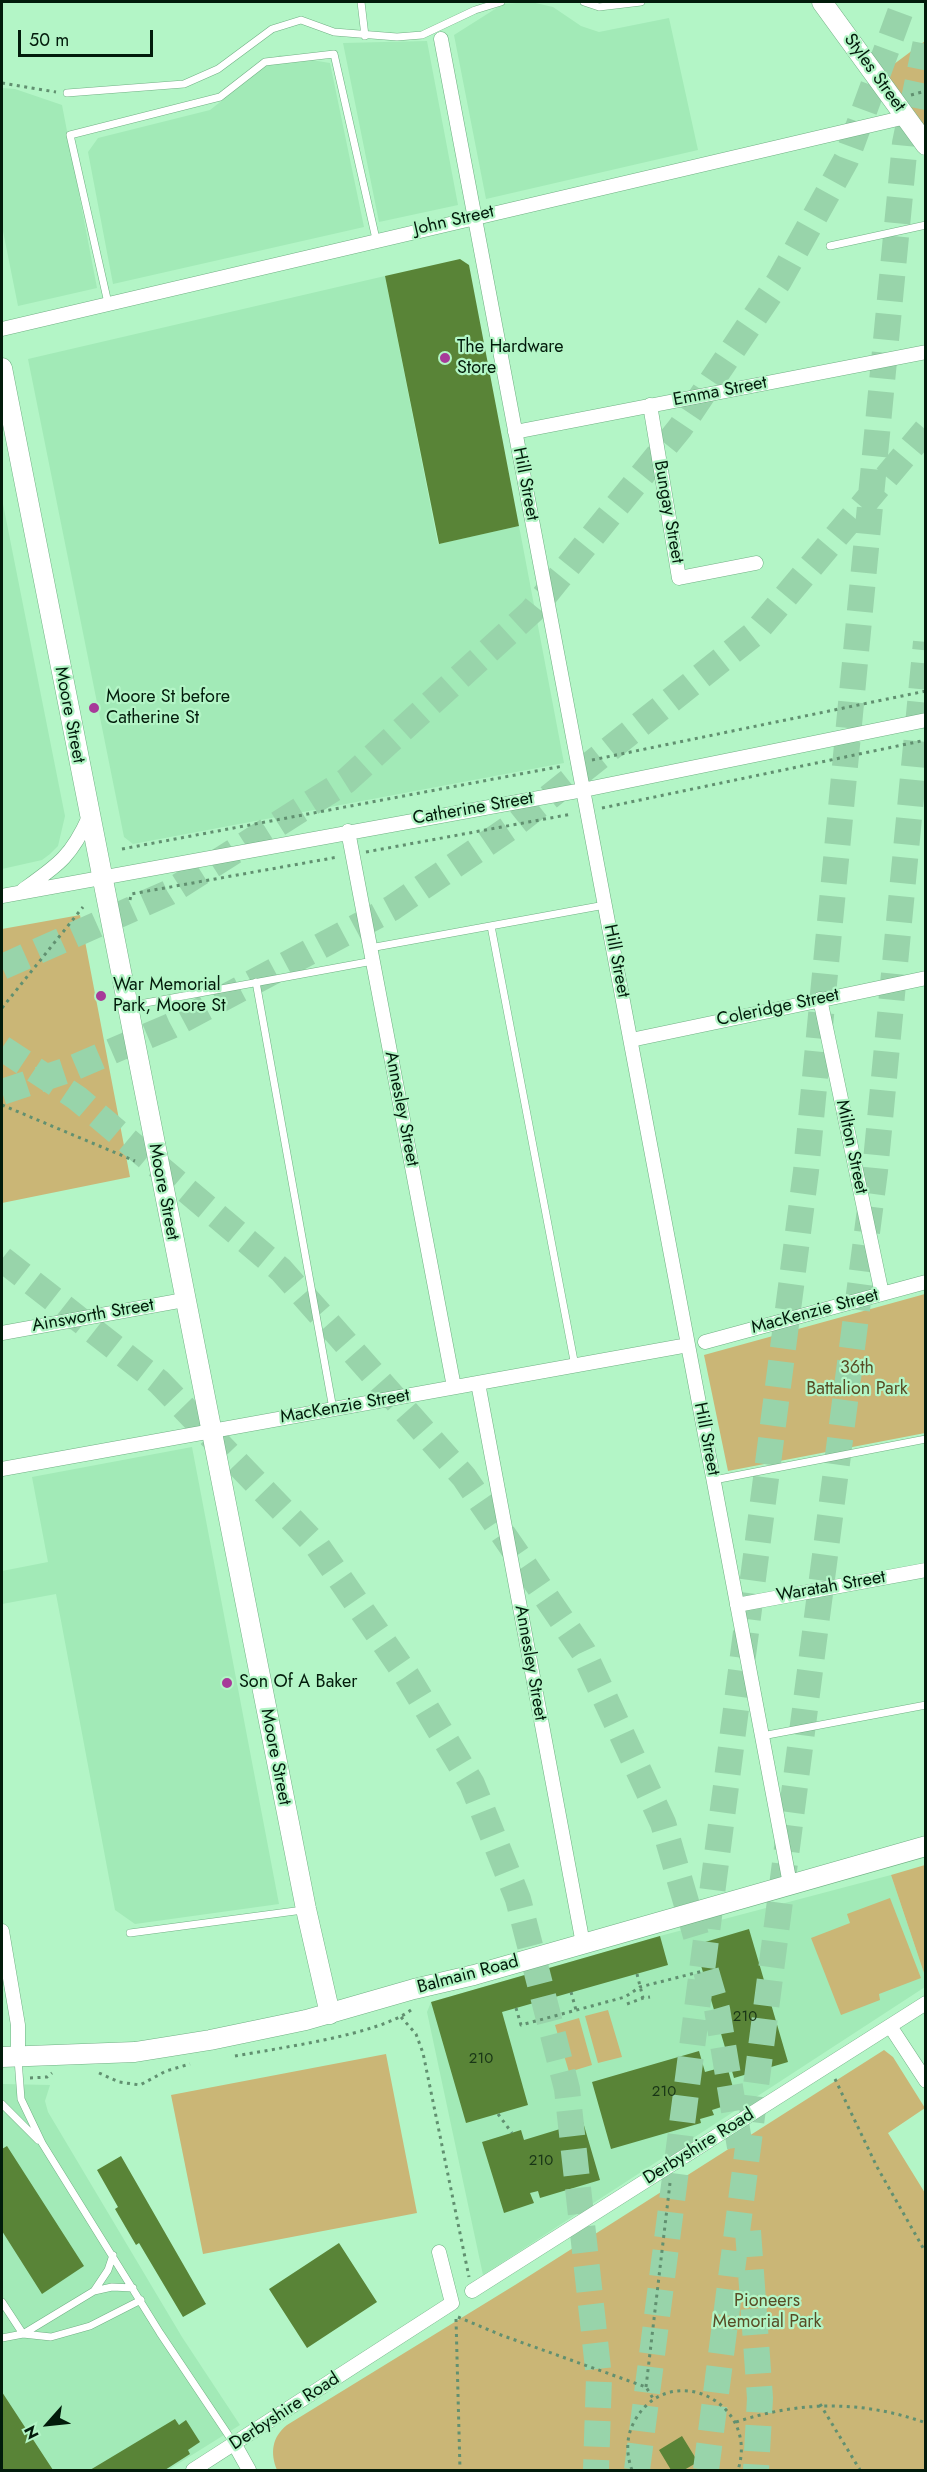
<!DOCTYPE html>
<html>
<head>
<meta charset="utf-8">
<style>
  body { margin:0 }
  #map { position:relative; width:927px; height:2472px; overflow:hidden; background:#b3f5c6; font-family:Jost,sans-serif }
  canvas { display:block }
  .frame { position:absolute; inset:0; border:3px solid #021b0b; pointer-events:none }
  .north { position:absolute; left:18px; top:2394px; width:60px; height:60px; -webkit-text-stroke:4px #b3f5c6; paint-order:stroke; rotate:243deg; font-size:16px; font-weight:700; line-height:24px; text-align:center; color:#021b0b }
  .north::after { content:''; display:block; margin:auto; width:21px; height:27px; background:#021b0b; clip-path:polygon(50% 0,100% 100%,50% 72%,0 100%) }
  .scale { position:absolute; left:18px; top:30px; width:135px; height:27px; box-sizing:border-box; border:3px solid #021b0b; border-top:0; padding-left:8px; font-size:18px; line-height:21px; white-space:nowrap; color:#021b0b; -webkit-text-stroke:4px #b3f5c6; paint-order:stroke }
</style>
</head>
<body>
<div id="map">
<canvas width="927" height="2472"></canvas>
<div class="frame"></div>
<div class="north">N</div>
<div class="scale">50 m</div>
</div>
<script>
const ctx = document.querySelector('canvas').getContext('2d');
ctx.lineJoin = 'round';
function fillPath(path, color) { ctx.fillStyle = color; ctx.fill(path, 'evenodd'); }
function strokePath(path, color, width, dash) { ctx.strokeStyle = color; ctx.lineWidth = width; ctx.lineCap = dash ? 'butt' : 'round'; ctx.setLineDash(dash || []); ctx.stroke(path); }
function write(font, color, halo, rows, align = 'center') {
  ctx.font = font + ' Jost,sans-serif'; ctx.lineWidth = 4.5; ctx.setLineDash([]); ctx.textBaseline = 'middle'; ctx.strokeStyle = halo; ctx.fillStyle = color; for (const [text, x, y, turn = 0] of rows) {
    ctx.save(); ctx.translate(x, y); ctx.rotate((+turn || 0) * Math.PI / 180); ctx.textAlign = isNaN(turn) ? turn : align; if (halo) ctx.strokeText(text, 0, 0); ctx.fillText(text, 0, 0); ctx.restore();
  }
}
fillPath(new Path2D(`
  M531,2L553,7L581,26L599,32L669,18L698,150L486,199L454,35L503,4Z
  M427,41L458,205L379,222L343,43Z
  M280,55L330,63L364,227L113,284L88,152L98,138L210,110Z
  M2,88L15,89L62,105L97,288L18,306L2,226Z
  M385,276L438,544L519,526L564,763L133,844L124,837L28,359Z
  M2,499L65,816L58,846L50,854L42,860L2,869Z
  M192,1447L279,1904L135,1924L115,1910L56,1594L2,1604V1571L48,1562L32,1477Z
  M891,1875L925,1976V1987L483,2275L427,2012L431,2002L660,1936Z
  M2,2084L50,2085L45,2101L48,2112L182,2337L240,2425L168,2470H2Z`), '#a2eab7');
fillPath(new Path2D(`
  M925,41V133L882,73Z
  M80,915L130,1177L2,1203V929Z
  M925,1294V1433L728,1471L704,1355Z
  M925,1865H926L925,1976L891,1875Z
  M890,1898L921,1978L879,1994L880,2000L841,2015L811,1938L850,1923L847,1914Z
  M608,2010L622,2057L598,2063L585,2016Z
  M579,2018L592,2065L569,2072L555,2025Z
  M884,2050L893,2057L925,2108L888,2133L925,2193V2470H277C270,2453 272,2437 287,2425L515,2285Z
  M386,2054L417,2213L203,2254L171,2095Z`), '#cab676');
fillPath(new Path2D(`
  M460,259L469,265L519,526L439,544L385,276Z
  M749,1929L788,2062L734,2078L695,1945Z
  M660,1936L668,1965L502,2012L528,2105L466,2123L431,2002Z
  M699,2051L705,2072L727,2066L737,2102L712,2110L714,2115L700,2119L701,2123L611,2149L592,2082Z
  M583,2122L600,2180L540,2198L538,2191L530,2193L534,2203L504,2213L482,2142L521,2130L524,2140Z
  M7,2146L84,2266L42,2294L2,2231V2149Z
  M121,2156L206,2304L183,2317L139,2243L136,2245L115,2209L118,2207L97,2170Z
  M339,2243L377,2302L307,2348L269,2289Z
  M2,2392L53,2470H2Z
  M175,2419L179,2425L186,2420L200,2442L188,2450L190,2454L165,2470H90Z
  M682,2436L698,2462L684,2470H671L659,2450Z`), '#598437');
strokePath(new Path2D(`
  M2,967L168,893L346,781L532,611L680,428L779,281L846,160L904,2
  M2,1048L77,1098L281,1270L464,1477L583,1651L663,1823L696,1936
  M2,1092L68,1070L171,1026L392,908L514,825L754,634L926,430
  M2,1259L159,1382L318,1547L407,1676L472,1784L518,1899L567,2089L599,2377L596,2470
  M706,1971L717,2009L740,2147
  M748,2231L760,2398L756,2470
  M637,2470L806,1171L905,143L926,41
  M706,2470L875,1171L926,642`), '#98d4aa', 26, [26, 13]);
const lane = new Path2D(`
  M361,2L365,36
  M584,2L599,7L641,2
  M67,93L184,84L218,69L272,29L301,20L334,32L397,37L422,35L475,10L501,2
  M830,246L926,225
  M108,303L70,135L220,97L265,62L334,54L376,239
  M491,926L575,1366
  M370,948L605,905
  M256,982L333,1409
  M129,1006L373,961
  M714,1480L926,1439
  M762,1736L926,1705
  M130,1933L303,1910
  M18,2059L21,2099L42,2143L160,2333L235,2445
  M2,2104L38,2140
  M94,2291L112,2287L133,2288
  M2,2302L23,2334L51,2337L90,2326L141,2300
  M2,2338L23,2334L94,2291L108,2270L113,2255`);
const street = new Path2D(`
  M441,39L790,1884
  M2,329L906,117
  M650,405L679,578L756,563
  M515,432L926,352
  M348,831L454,1387
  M23,890C58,865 71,857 89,817
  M2,896L583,790L926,720
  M820,999L882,1294
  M631,1040L926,978
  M2,1333L184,1300
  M705,1342L926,1282
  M478,1383L583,1944
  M2,1469L688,1345
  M737,1605L926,1570
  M2,1931L18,2025V2056
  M890,2026L926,2081
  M472,2291L926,2003
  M235,2445L249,2470
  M193,2470L452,2303L439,2252`);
const secondary = new Path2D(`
  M822,2L926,145
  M2,368L306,1909L330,2014
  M2,2057L135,2052L210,2040L306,2020L414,1989L474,1975L926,1846`);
strokePath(lane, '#71b084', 8);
strokePath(street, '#71b084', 15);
strokePath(secondary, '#71b084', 21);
strokePath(new Path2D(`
  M2,83L56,92
  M911,95L926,91
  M592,760L926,691
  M602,808L926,740
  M122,849L563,766
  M366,852L572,814
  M130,900L131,894L338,857
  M2,1008L83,907
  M2,1105L135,1161
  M637,1974L643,1998L650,1997
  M571,1992L576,2010
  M627,2004L643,1998
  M401,2017L416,2034L423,2053L469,2277
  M235,2056C278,2048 378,2035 411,2010
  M99,2073L119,2082L140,2085L166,2071L190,2064
  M30,2078L47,2077L52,2073
  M835,2079L877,2167L926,2253
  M498,2114L512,2133
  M458,2317L501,2335L646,2387L654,2400
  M456,2319L460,2470
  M646,2387L670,2183
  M820,2404L860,2470
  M736,2422C800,2401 862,2400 926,2423
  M632,2470C626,2454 626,2437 634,2422C668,2358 760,2401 738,2470`), '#619070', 3, [3, 4.5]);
strokePath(lane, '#fff', 7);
strokePath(street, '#fff', 14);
strokePath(secondary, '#fff', 20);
strokePath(new Path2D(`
  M516,2008L521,2025L625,1997L640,1987L703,1971`), '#619070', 3, [3, 4.5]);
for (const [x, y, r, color] of [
  [445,358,6,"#a73a99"],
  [94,708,6,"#a73a99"],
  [101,996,6,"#a73a99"],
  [227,1683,6,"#a73a99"]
]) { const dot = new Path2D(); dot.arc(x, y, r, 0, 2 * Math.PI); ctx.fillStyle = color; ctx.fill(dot); strokePath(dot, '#b3f5c6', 2); }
write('15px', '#183516', null, [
  ["210",745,2017],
  ["210",481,2059],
  ["210",664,2092],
  ["210",541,2161]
]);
write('18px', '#021b0b', '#b3f5c6', [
  ["Styles Street",874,73,54],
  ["John Street",454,221,-13],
  ["Emma Street",720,392,-11],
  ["Hill Street",525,484,79],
  ["Bungay Street",668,512,80],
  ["Moore Street",69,715,79],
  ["Catherine Street",473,809,-10],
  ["Hill Street",616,961,79],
  ["Coleridge Street",778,1008,-12],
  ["Annesley Street",401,1109,79],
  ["Milton Street",851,1147,78],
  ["Moore Street",163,1192,79],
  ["MacKenzie Street",815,1312,-15],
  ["Ainsworth Street",93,1316,-10],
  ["MacKenzie Street",345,1407,-10],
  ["Hill Street",706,1439,79],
  ["Waratah Street",831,1587,-10],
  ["Annesley Street",530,1663,80],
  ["Moore Street",275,1757,79],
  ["Balmain Road",468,1975,-15],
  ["Derbyshire Road",699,2147,-32],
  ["Derbyshire Road",285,2412,-33]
]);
write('18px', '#021b0b', '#b3f5c6', [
  ["The Hardware",457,348],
  ["Store",457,369],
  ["Moore St before",106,698],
  ["Catherine St",106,719],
  ["War Memorial",113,986],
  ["Park, Moore St",113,1007],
  ["Son Of A Baker",239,1683]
], 'left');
write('18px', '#584c25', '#b3f5c6', [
  ["36th",857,1369],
  ["Battalion Park",857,1390],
  ["Pioneers",767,2302],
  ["Memorial Park",767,2323]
]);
</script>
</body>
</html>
